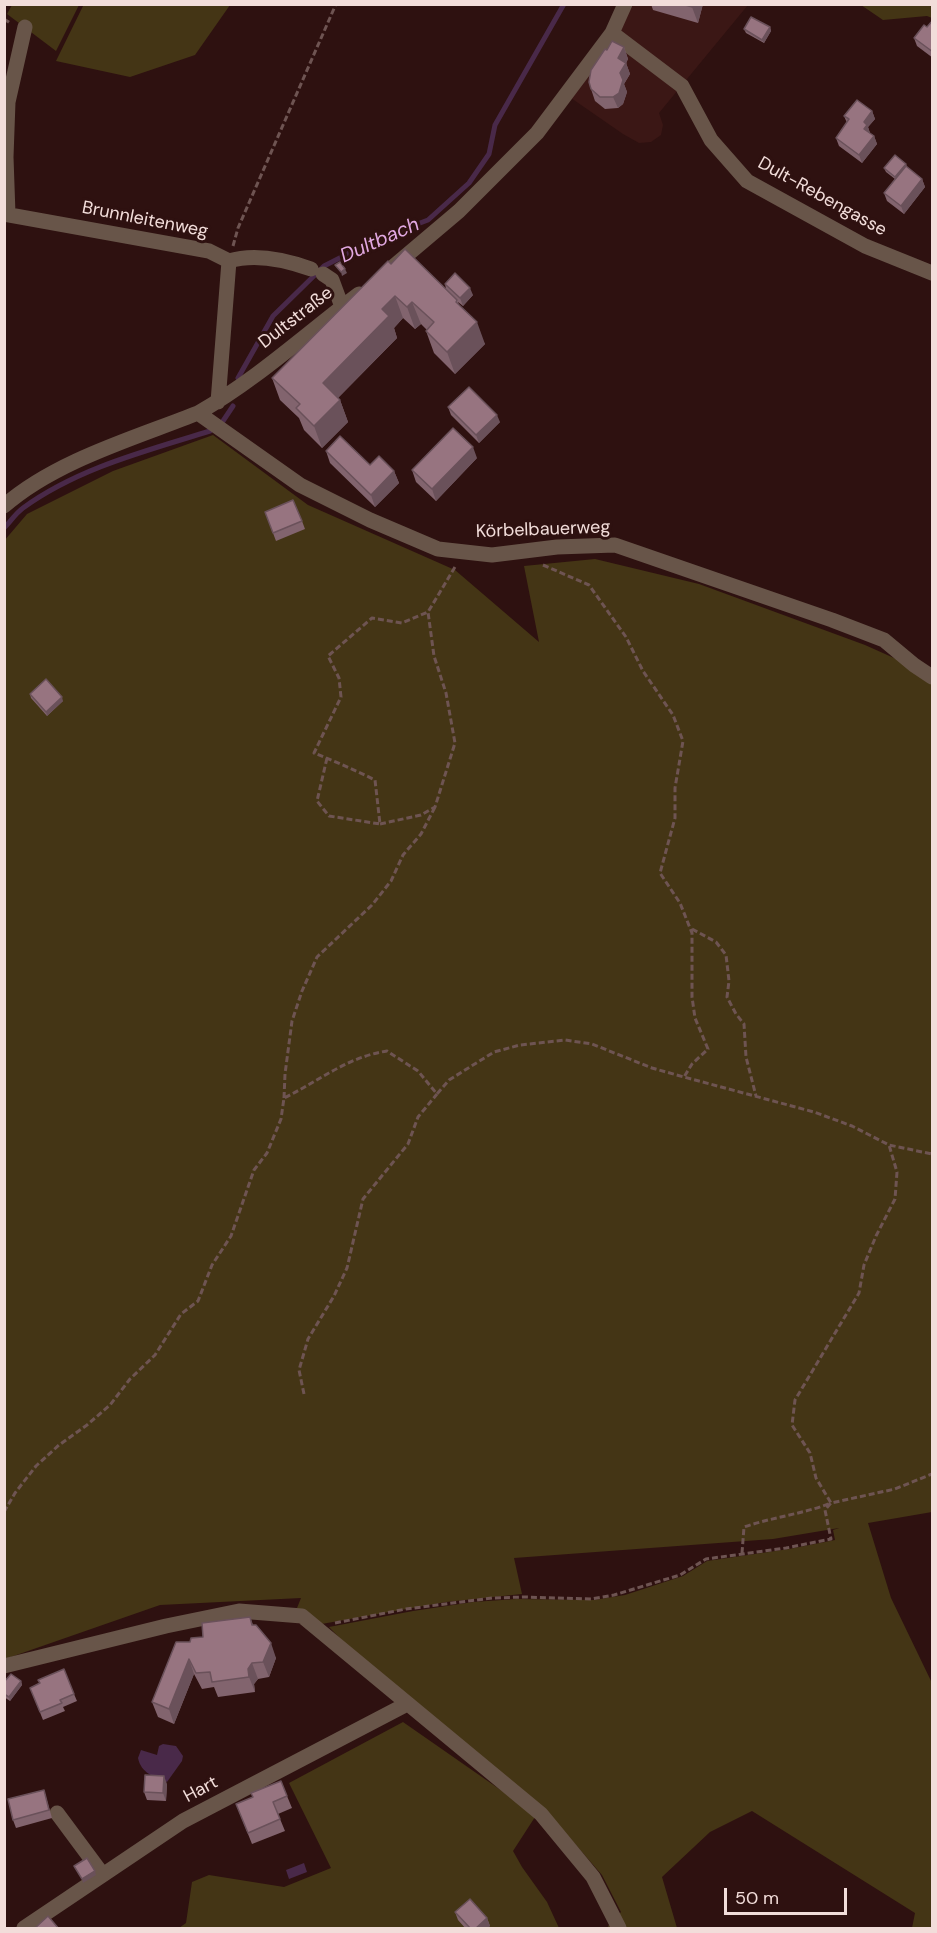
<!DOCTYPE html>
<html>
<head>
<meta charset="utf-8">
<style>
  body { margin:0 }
  #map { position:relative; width:937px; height:1933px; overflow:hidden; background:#2e1110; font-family:"DM Sans",sans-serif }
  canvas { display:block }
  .frame { position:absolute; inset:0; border:6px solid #f2ddda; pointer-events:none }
  .scale { position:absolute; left:724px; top:1888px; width:123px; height:27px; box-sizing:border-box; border:3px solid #f2ddda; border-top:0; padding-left:8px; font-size:18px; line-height:21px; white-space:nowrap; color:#f2ddda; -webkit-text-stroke:4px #2e1110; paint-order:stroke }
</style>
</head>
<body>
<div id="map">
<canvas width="937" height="1933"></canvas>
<div class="frame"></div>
<div class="scale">50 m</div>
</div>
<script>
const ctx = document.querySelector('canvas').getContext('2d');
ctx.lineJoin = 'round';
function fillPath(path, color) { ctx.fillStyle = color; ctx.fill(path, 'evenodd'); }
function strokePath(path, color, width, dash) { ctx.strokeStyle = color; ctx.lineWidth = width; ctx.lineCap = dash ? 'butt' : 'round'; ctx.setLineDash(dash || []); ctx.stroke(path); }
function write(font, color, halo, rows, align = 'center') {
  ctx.font = font + ' "DM Sans",sans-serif'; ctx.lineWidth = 6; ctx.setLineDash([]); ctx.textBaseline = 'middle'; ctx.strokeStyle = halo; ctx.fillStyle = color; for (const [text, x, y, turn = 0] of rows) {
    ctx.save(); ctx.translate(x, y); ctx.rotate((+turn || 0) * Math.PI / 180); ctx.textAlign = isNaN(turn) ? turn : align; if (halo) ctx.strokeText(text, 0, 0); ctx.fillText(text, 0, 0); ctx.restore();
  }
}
fillPath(new Path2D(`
  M633,5H748L659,113L663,125L661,135L651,142L639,143L623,134L571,98L623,21Z`), '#3b1715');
fillPath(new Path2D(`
  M84,4H230V5L195,55L130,77L56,61Z
  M12,5H79L56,51L7,14Z
  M861,5H932V18L927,16L883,20Z
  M213,435L308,505L455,570L539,642L524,566L595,559L699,584L865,645L932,675V1512L868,1523L891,1598L932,1683V1928H912L915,1913L752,1811L710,1832L662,1877L677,1928H609L608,1926L621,1912L602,1875L555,1821L366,1665L329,1627L413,1611L473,1602L516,1599L594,1600L625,1595L683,1576L707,1561L789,1549L835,1540L833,1530L839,1528L773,1539L514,1558L522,1594L446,1602L316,1625L295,1613L301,1598L160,1605L5,1659L4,541L27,514L113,471Z
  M403,1722L515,1800L535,1817L513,1851L522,1867L547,1902L559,1928H179L186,1923L192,1882L209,1875L284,1887L331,1868L289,1783Z`), '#443515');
fillPath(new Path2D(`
  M163,1744L176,1746L183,1756L182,1761L167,1782C154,1777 141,1773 138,1758L141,1750L157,1755L159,1746Z
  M304,1863L307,1872L289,1879L286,1870Z`), '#492949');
strokePath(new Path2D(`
  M238,378L273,316L324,266L375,240L428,220L469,183L489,154L495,125L564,4
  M223,421L233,406
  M4,528C10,522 16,513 23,508C78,468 146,451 210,431`), '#492949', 5);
strokePath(new Path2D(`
  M4,19L10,23
  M233,246L238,228L336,4
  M543,565L589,585L626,637L643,671L673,715L683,741L675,788V818L660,873L680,903L692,933V997L695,1018L708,1049L692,1064L684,1077
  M327,758L317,801L329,816L380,824L375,780C355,770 334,761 314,753L341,697L339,678L328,656L372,618L402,623L428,612L455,567
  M380,824L421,815L435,807L455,743L446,693L434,656L428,612
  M692,929L716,942L726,955L729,981L727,997L736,1014L744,1024L746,1057L756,1096
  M284,1098L285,1074L292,1021L302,991L317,957L372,905L391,881L403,855L421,834L435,807
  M304,1394L299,1370L308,1339L334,1296L347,1268L363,1199L408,1144L418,1117L437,1094
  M4,1512L15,1493L36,1466L59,1445L87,1425L110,1405L130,1379L155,1355L181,1314L198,1301L212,1265L231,1236L254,1170L267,1153L281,1119L284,1098C319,1081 347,1057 387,1051L418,1071L437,1094L449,1080L494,1052L520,1045L565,1040L592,1044L652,1068L684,1077L814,1112L852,1126L889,1145L932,1154
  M742,1553L744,1527C773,1517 803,1514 831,1503L816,1478L810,1453L792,1425L795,1400L859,1293L864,1265L876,1236L895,1199L897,1172L889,1145
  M335,1623L406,1609L492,1598L524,1597L591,1599L614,1595L680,1575L706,1559L786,1548L831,1539L825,1510L831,1503L895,1489L932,1474`), '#6e5452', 3, [6, 3]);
strokePath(new Path2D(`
  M612,33L682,86L711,140L747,181L865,246L932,273
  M4,214L209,251L229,261C255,253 286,260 311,269
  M8,214L6,157L8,102L25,27
  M394,266L459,211L537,133L612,33L625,4
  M323,274L332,280L342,307
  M218,402L229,261
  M198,413L300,485L370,520L438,549L492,555L557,547L615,545L832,620L884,640L914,665L932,677
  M4,506C55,461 135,438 198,413C256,380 306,334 359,294
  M4,1666L166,1626L239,1611L302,1616L541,1814L593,1877L619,1928
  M57,1813L103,1875
  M24,1928L183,1821L407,1704`), '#685549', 15);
fillPath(new Path2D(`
  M651,4H703L698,23L653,10Z
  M933,20V58L917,46L914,38L927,27Z
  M770,27L771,31L764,43L746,33L744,29Z
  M624,47L628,59L626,63L630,74L624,84L627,92L623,104L618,108L605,109L595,101L591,89L607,50Z
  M872,111L875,119L868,127L870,133L874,136L877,144L862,163L839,146L836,138L847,123L844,116Z
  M906,164L907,167L922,179L925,187L904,214L887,201L884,193L895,179L886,172L884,168Z
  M391,264L446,289L445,284L473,295L463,306L458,302L459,305L485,344L455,374L434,353L426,331L427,330L421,324L415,329L403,318L394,328L397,338L338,398L340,400L348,422L322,448L304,430L299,418L280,400L272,378Z
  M448,407L500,422L479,443L451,415Z
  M326,451L370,465L394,471L399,483L375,507L330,463Z
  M477,458L436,501L416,482L412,470Z
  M265,512L302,521L305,529L276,541Z
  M30,694L63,701L47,716L31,698Z
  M250,1617L253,1625L276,1658L269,1677L258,1679L254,1684L255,1692L218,1697L214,1687L202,1689L194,1674L174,1724L158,1717L152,1702L190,1642Z
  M21,1681L22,1685L10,1701L4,1697V1682Z
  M74,1694L77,1701L63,1707L65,1711L43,1720L33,1695Z
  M167,1784L166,1801L147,1800L144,1792Z
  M44,1790L52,1818L16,1828L13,1820Z
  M287,1796L292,1808L278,1814L285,1831L252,1844L236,1804Z
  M455,1912L487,1918L490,1926L486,1929H466L458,1920Z`), '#82646e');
fillPath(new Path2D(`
  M693,4H703L698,23L692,7Z
  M770,27L771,31L764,43L762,40Z
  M624,47L628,59L625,65L626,63L630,74L624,84L627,92L623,104L618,108L613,97L620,73L618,58Z
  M872,111L875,119L868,127L870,133L867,137L864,129V122Z
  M874,136L877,144L862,163L859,155Z
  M922,179L925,187L904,214L901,206Z
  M345,269L347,273L342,276L341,272Z
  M470,288L473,295L463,306L460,298Z
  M395,296L403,318L394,328L397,338L331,405L323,383L382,309Z
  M412,302L421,324L415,329L407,307Z
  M477,322L485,344L455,374L447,352Z
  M340,400L348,422L322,448L314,426Z
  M497,415L500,422L479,443L476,435Z
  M473,447L477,458L436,501L432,489Z
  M394,471L399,483L375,507L371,495Z
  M62,697L63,701L47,716L46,712Z
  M271,1643L276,1658L269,1677L263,1662Z
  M189,1659L194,1674L174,1724L169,1709Z
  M252,1663L258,1679L254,1684L255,1692L249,1677L248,1669Z
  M21,1681L22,1685L10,1701L9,1697Z
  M164,1776L167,1784L166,1801L163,1793Z
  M95,1871L96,1875L83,1883L82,1879Z
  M487,1918L490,1926L486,1929H475Z`), '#6a515a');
const building = new Path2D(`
  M682,4H693L692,7Z
  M751,17L770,27L762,40L744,29Z
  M933,20V52L914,38L924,25L927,27Z
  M612,41L624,47L618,58L626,63L620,73L623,80L619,93L613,97H600L591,89L589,82L591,70L605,49L607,50Z
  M857,100L872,111L864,122L867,125L864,129L874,136L859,155L836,138L849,119L844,116Z
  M895,155L906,164L895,177L884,168Z
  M906,166L922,179L901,206L884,193Z
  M405,249L457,300L456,302L477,322L447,352L426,331L434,322L412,302L407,307L395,296L382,309L389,316L323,383L340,400L314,426L296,408L300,404L272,378L388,261L391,264Z
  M340,262L345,269L341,272L335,265Z
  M455,273L470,288L460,298L445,284Z
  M469,387L497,415L476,435L448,407Z
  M453,428L473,447L432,489L412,470Z
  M340,436L370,465L379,456L394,471L371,495L326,451Z
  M293,500L302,521L273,533L265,512Z
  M46,679L62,697L46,712L30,694Z
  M250,1617L252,1625H256L271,1643L263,1662L252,1663L248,1669L249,1677L212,1682L210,1672L196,1673L189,1659L169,1709L152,1702L176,1642H190L191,1638L203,1637L202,1623Z
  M64,1669L74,1694L60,1700L62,1703L40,1712L30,1688L40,1683L38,1680Z
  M11,1674L21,1681L9,1697L4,1694V1682Z
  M145,1775L164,1776L163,1793L144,1792Z
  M281,1781L287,1796L273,1802L280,1819L248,1833L236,1804L253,1797L251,1793Z
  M44,1790L49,1810L13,1820L8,1799Z
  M87,1858L95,1871L82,1879L74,1866Z
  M470,1899L487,1918L475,1929H471L455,1912Z
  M48,1916L59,1929H34Z`);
fillPath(building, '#977480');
strokePath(building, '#6a515a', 1.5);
write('18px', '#f2ddda', '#2e1110', [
  ["Dult-Rebengasse",822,197,29],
  ["Brunnleitenweg",145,220,11],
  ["Dultstraße",296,318,-38],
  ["Körbelbauerweg",543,530,-2],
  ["Hart",201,1790,-28]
]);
write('italic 20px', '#e2a9e2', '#2e1110', [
  ["Dultbach",380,241,-24]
]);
</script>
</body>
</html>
